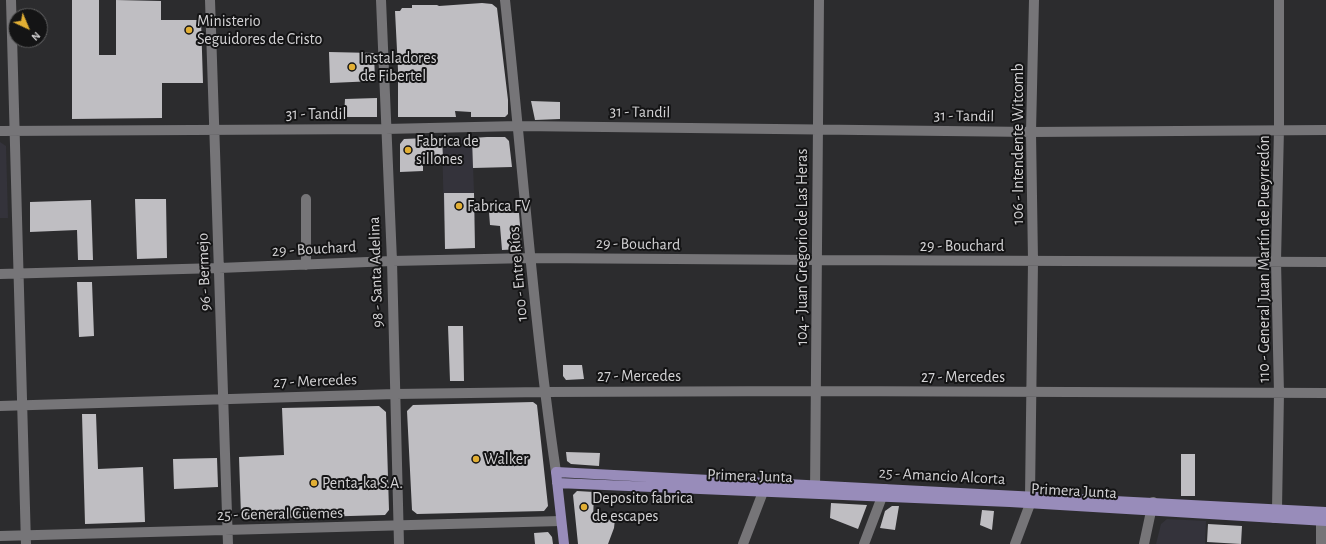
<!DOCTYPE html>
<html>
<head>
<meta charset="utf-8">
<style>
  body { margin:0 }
  #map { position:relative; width:1326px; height:544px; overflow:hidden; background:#2c2c2e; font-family:"Alegreya Sans",sans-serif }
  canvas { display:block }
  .north { position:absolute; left:8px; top:8px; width:40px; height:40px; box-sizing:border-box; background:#141415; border:1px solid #606061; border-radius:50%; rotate:136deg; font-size:11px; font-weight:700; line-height:16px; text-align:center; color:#d3d2d4 }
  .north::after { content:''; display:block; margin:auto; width:14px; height:18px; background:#e2af34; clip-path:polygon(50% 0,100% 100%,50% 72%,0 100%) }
</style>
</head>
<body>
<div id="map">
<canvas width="1326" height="544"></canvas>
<div class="north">N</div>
</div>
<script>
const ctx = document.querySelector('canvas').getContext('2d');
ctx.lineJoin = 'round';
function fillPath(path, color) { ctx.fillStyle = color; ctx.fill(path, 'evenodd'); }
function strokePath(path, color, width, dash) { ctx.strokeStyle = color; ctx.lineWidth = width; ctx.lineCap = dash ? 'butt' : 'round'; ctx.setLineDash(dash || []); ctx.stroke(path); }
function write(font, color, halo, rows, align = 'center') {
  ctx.font = font + ' "Alegreya Sans",sans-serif'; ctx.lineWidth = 4; ctx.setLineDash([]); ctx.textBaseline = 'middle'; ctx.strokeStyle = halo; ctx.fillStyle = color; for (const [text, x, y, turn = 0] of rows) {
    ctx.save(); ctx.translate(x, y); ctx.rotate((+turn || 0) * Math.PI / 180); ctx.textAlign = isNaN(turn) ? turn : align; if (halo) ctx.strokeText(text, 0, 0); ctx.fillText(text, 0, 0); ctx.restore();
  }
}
fillPath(new Path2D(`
  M442,138H472L475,219L444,221Z
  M0,142L6,146L8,218H0Z
  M1167,519L1206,521L1205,544H1156L1161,524Z`), '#34333b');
fillPath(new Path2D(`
  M72,0H99V55H116V0L161,1V20H201L203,83H162V118L72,119Z
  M482,3L492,4L497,8L508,100V114L505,117H471V112L455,111L456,117H398V70L395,11H400L402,8H412V5H437L439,6Z
  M329,52L374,53L375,81L330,83Z
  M377,98V117H344L345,99Z
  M531,101L560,102V119L535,120Z
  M487,137H505L509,141L512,167L473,168L472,138Z
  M427,138H442L443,157L427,158V161H423V171L400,172V144L404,139Z
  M444,193H474L475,248L445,249Z
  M135,199H166L167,258L137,259Z
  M91,200L93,260H78L77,230L30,232V202Z
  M489,212L519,213L522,249L502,250L500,226L490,225Z
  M77,282H92L94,336L79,337Z
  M448,326H463L464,381H450Z
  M563,365H582L584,379L566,380L563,376Z
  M533,402L537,405L548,506L544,511L417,514L412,510L407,411L413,405Z
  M379,406L386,412L389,510L385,515L245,519L241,515L239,457L284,455L282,408Z
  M82,414H96L98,469L143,467L145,522L85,524Z
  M566,452L600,453L599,466L571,464L567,461Z
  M1181,454H1195V496H1181Z
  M217,458L218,487L174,489L173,459Z
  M577,491L594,492L593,521L615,519L614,528L608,544H578L573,495Z
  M831,503L867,505L858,529L830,518Z
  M892,506H899L895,530L880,528L885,511Z
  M982,510L994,511L992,530L980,525Z
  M1208,524L1242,526L1241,544L1207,542Z
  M548,532L552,537L553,544H535L534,533Z`), '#bfbec2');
strokePath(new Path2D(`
  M11,0L26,544
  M210,0L228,544
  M381,0L392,261L399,544
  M505,0C522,157 533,316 556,472
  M0,131L385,129L519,126L1031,132L1326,130
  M306,199V265
  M0,274L219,268L392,261L531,258L817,260L1326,262
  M0,406L395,394L544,392L816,391L1326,393
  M815,493L819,0
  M1274,518L1277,509L1279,393L1276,261L1279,129V0
  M0,536L561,521
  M743,544L763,492L764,484
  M864,544L885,489
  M1015,544L1030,504V496L1033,261L1031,132L1034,0
  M1144,544L1153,502
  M1321,544V513`), '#767578', 10);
strokePath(new Path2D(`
  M557,483L1010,502L1326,521
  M564,544L556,472L1326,512`), '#988cba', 10);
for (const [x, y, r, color] of [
  [189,30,4,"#e2af34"],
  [352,67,4,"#e2af34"],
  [408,150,4,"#e2af34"],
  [459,206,4,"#e2af34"],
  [476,459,4,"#e2af34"],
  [314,483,4,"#e2af34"],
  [584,507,4,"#e2af34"]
]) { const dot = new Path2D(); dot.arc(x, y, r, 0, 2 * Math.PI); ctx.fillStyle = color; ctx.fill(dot); strokePath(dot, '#141415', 1.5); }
write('16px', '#d3d2d4', '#141415', [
  ["Ministerio",197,21],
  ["Seguidores de Cristo",197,39],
  ["Instaladores",360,58],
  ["de Fibertel",360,76],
  ["Fabrica de",416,141],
  ["sillones",416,159],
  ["Fabrica FV",467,206],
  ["Walker",484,459],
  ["Penta-ka S.A.",322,483],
  ["Deposito fabrica",592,498],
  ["de escapes",592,516]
], 'left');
write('16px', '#d3d2d4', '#141415', [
  ["31 - Tandil",640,112,1],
  ["31 - Tandil",316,114],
  ["31 - Tandil",964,116,1],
  ["106 - Intendente Witcomb",1018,144,-90],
  ["29 - Bouchard",638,244,1],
  ["29 - Bouchard",962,246],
  ["104 - Juan Gregorio de Las Heras",802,247,-90],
  ["29 - Bouchard",314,249,-3],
  ["110 - General Juan Martín de Pueyrredón",1264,259,-90],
  ["96 - Bermejo",204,272,-92],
  ["98 - Santa Adelina",376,272,-92],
  ["100 - Entre Ríos",518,274,-95],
  ["27 - Mercedes",639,376],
  ["27 - Mercedes",963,377],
  ["27 - Mercedes",315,381,-2],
  ["Primera Junta",750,476,2],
  ["25 - Amancio Alcorta",942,476,3],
  ["Primera Junta",1074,491,3],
  ["25 - General Güemes",280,514,-1]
]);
</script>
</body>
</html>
